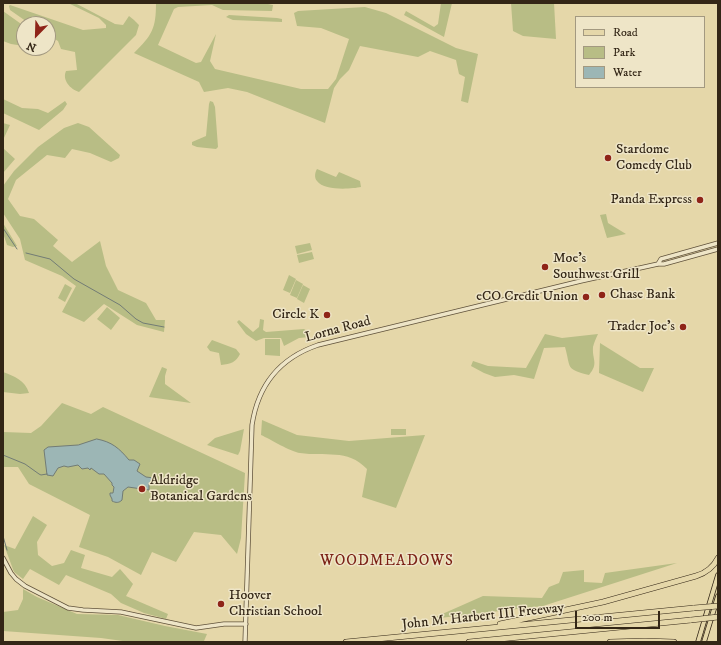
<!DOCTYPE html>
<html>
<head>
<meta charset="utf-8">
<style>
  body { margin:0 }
  #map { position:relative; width:721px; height:645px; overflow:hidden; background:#e5d7a9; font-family:"IM FELL DW Pica",serif }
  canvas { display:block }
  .frame { position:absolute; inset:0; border:4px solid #332616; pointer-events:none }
  .legend { position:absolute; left:575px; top:16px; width:130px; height:72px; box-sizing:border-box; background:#eee5c7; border:1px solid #a39980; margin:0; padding:5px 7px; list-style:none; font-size:12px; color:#332616 }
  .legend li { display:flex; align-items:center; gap:8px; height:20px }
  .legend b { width:20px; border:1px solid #a39980 }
  .north { position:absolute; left:16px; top:16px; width:40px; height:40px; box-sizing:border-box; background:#eee5c7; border:1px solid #a39980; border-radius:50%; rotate:203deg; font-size:11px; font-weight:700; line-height:16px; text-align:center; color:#332616 }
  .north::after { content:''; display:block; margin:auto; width:14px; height:18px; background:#8f2418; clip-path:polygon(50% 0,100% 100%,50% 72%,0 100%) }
  .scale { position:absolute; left:575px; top:611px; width:85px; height:18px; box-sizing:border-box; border:2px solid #332616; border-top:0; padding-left:5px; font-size:12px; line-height:14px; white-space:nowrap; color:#332616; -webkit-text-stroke:3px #eee5c7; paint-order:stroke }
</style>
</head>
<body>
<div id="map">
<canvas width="721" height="645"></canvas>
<div class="frame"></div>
<ul class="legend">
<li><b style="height:5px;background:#e5d7a9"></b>Road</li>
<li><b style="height:11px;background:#b8bd85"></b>Park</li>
<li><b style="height:11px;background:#9cb6b5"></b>Water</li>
</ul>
<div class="north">N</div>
<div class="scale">200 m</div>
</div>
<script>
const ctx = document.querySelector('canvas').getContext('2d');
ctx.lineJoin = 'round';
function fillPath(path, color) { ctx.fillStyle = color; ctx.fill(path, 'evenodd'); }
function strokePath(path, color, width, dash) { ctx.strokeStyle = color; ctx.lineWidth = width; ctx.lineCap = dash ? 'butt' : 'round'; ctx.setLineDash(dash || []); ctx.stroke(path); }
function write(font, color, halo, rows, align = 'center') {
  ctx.font = font + ' "IM FELL DW Pica",serif'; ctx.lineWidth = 3; ctx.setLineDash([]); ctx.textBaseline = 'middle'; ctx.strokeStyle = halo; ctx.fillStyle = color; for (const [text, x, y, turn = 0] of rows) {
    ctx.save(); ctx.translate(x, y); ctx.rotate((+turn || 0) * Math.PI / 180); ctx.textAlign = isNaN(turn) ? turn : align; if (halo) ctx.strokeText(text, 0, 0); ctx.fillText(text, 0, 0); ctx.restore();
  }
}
fillPath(new Path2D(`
  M68,3H75L115,24L123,25L129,16L134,20L139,25L136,35L79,92C70,89 62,80 66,71L77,70L75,52L61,49L58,41L48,35V24H30L10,10L9,6L10,5L83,30L106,28V25L99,18Z
  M156,3H263L273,5L272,11L223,10L212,5L178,7L174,9L158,45L196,63L201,62L216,34L210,61L215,69L301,89H328L336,79L349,39L321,28L297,26L294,13L298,11L365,7L386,13L456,48L478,54L468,103L461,101L465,77L459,74L456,60L430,51L418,57L360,46L349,70L340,79L334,88L325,123L247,92L228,88L204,92L199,82L134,53C152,35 156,29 156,3Z
  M441,3H452L444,37L404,15L406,11L434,27L438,24Z
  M511,3H554L556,39L523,36L513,31Z
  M3,11L24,26V46L11,44L3,41Z
  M229,15L277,18L282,19V22L233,20L226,17Z
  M3,99L22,108L38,109L48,113L65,101L67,104L63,110L39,130L3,113Z
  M210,101L213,102L215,107L218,147L216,149L197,147L192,145V142L206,136L209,104Z
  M3,123L10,125L3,140Z
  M78,123L89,127L120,155L119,158L111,162L90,153L72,149L65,158L47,155L16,180L8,199L20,216L34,219L58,240L53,246L72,262L100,241L106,266L118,290L146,303L156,320H165L164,332L137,325L104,304L84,322L62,312L76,286L62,276L25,260L20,239L3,213V186L14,171L38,147L64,128Z
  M3,148L15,159L3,173Z
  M317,169L336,177L339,172L360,181L361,187C351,189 324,191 317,181C314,178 315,172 317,169Z
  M606,214L608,223L626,234L607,238L600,215Z
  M3,223L17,246L13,247L7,245L3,233Z
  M310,243L312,250L297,254L295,246Z
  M312,252L314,259L299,263L297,255Z
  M289,275L296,279L290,293L283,290Z
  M296,280L303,284L297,298L290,295Z
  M65,284L72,288L65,302L58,298Z
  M303,285L310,289L304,303L297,299Z
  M107,307L120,318L111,330L97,319Z
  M260,319L264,320L263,330L266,332L304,329L310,333V337L299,338L284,346L281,338H264L256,341L246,334L237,322L239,320L253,332L259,327Z
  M545,334L562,338L598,334C596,338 594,343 593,347C592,360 599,363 589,375C565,369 571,368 565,347L544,348L534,379L514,375L495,377L484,373L471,366L473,361L488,366L526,368Z
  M265,339H280V356L265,355Z
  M212,340L236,349L240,354C236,362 231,364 221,365L219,353L210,351L207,347Z
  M600,343L640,368H654L643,392L599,373Z
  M162,367L167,369L165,376V384L191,403L149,397Z
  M3,372C14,376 25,380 29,393L20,394L3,392Z
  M62,403L91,414L103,407L245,473L241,538L237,554L221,535L194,532L176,562L152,552L141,575L108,557L79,547L90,515L29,484L18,467H3V432L31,433L41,426Z
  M262,420L297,435L349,441L425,435L396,508L362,497L367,469C347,448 325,457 300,453C291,452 270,439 261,435Z
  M244,429L240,451L238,455L207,445L215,438Z
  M391,429H406V435H391Z
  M33,516L47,525L37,542L38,555L52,566L64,563L71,550L85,555L81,568L112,577L120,569L133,584L126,596L168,614L166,619L144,613L121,603L111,594L66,575L59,585L30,569L23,579L14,572L4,545L15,549Z
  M677,563L543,606L431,619L483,596L542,598L549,587L559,583L563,572L584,570V582L602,583L605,573Z
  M23,589L37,597L77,614L118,615L165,626L207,634L204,641L130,642L101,638L3,631V612L18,610L23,599Z`), '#b8bd85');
const water = new Path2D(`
  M97,439C112,442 119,448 129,460H134L140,464L137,471L146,477L154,478L153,481L149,484V490L128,487L123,491L122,500C119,503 116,503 112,501V499L110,495V493H113L114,487L112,485V483L104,474H99L91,468L90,470L88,468L82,469L78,465L68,467L64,466L58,468L53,476L47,475L44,450L48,447L78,445Z`);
fillPath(water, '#9cb6b5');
strokePath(water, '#727c75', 1);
strokePath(new Path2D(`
  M3,228L17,249
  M26,253L50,259L74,279L120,305L136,319L143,323L164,327
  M3,455L25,464L39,474L41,475L47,474
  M3,536L7,550`), '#727c75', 1);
const tertiary = new Path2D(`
  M658,264L661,259L718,243
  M3,558L11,573L16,579L25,586L68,608L83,610L121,612L196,628L224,624H246
  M245,642L252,425C258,385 280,358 318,345L581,281L658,264H664L718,249`);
const primary = new Path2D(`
  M698,642L718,575
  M704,642L718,596`);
const motorway = new Path2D(`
  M500,624L603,602L696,576C706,573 713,568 718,558
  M346,642L694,608
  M469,642L691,620
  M610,642L645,641L674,642`);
strokePath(tertiary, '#60523b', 5);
strokePath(primary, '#332616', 5.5);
strokePath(motorway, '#332616', 6);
strokePath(tertiary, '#eee5c7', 3.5);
strokePath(primary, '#e5d7a9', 4);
strokePath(motorway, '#e5d7a9', 5);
const motorwayBridge = new Path2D(`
  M694,608L718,606
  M691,620L718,617`);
strokePath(motorwayBridge, '#332616', 6, []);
strokePath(motorwayBridge, '#e5d7a9', 5);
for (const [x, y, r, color] of [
  [608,158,4,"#8f2418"],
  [700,200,4,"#8f2418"],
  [545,267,4,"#8f2418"],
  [602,295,4,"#8f2418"],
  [586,297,4,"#8f2418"],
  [327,315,4,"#8f2418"],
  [683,327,4,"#8f2418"],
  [142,489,4,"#8f2418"],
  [221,604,4,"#8f2418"]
]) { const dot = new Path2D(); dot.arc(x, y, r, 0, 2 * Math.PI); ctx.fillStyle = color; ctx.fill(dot); strokePath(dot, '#eee5c7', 1.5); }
write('14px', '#332616', '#eee5c7', [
  ["Stardome",616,150],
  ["Comedy Club",616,166],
  ["Panda Express",692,200,"right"],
  ["Moe's",553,259],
  ["Southwest Grill",553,275],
  ["Chase Bank",610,295],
  ["eCO Credit Union",578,297,"right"],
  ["Circle K",319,315,"right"],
  ["Trader Joe's",675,327,"right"],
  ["Aldridge",150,481],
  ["Botanical Gardens",150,497],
  ["Hoover",229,596],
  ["Christian School",229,612]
], 'left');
write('14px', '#332616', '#eee5c7', [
  ["Lorna Road",338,330,-15],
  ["John M. Harbert III Freeway",483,617,-6]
]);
ctx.letterSpacing = '1px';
write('15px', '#7a1f14', '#eee5c7', [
  ["WOODMEADOWS",387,562]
]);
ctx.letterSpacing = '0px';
</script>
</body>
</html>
